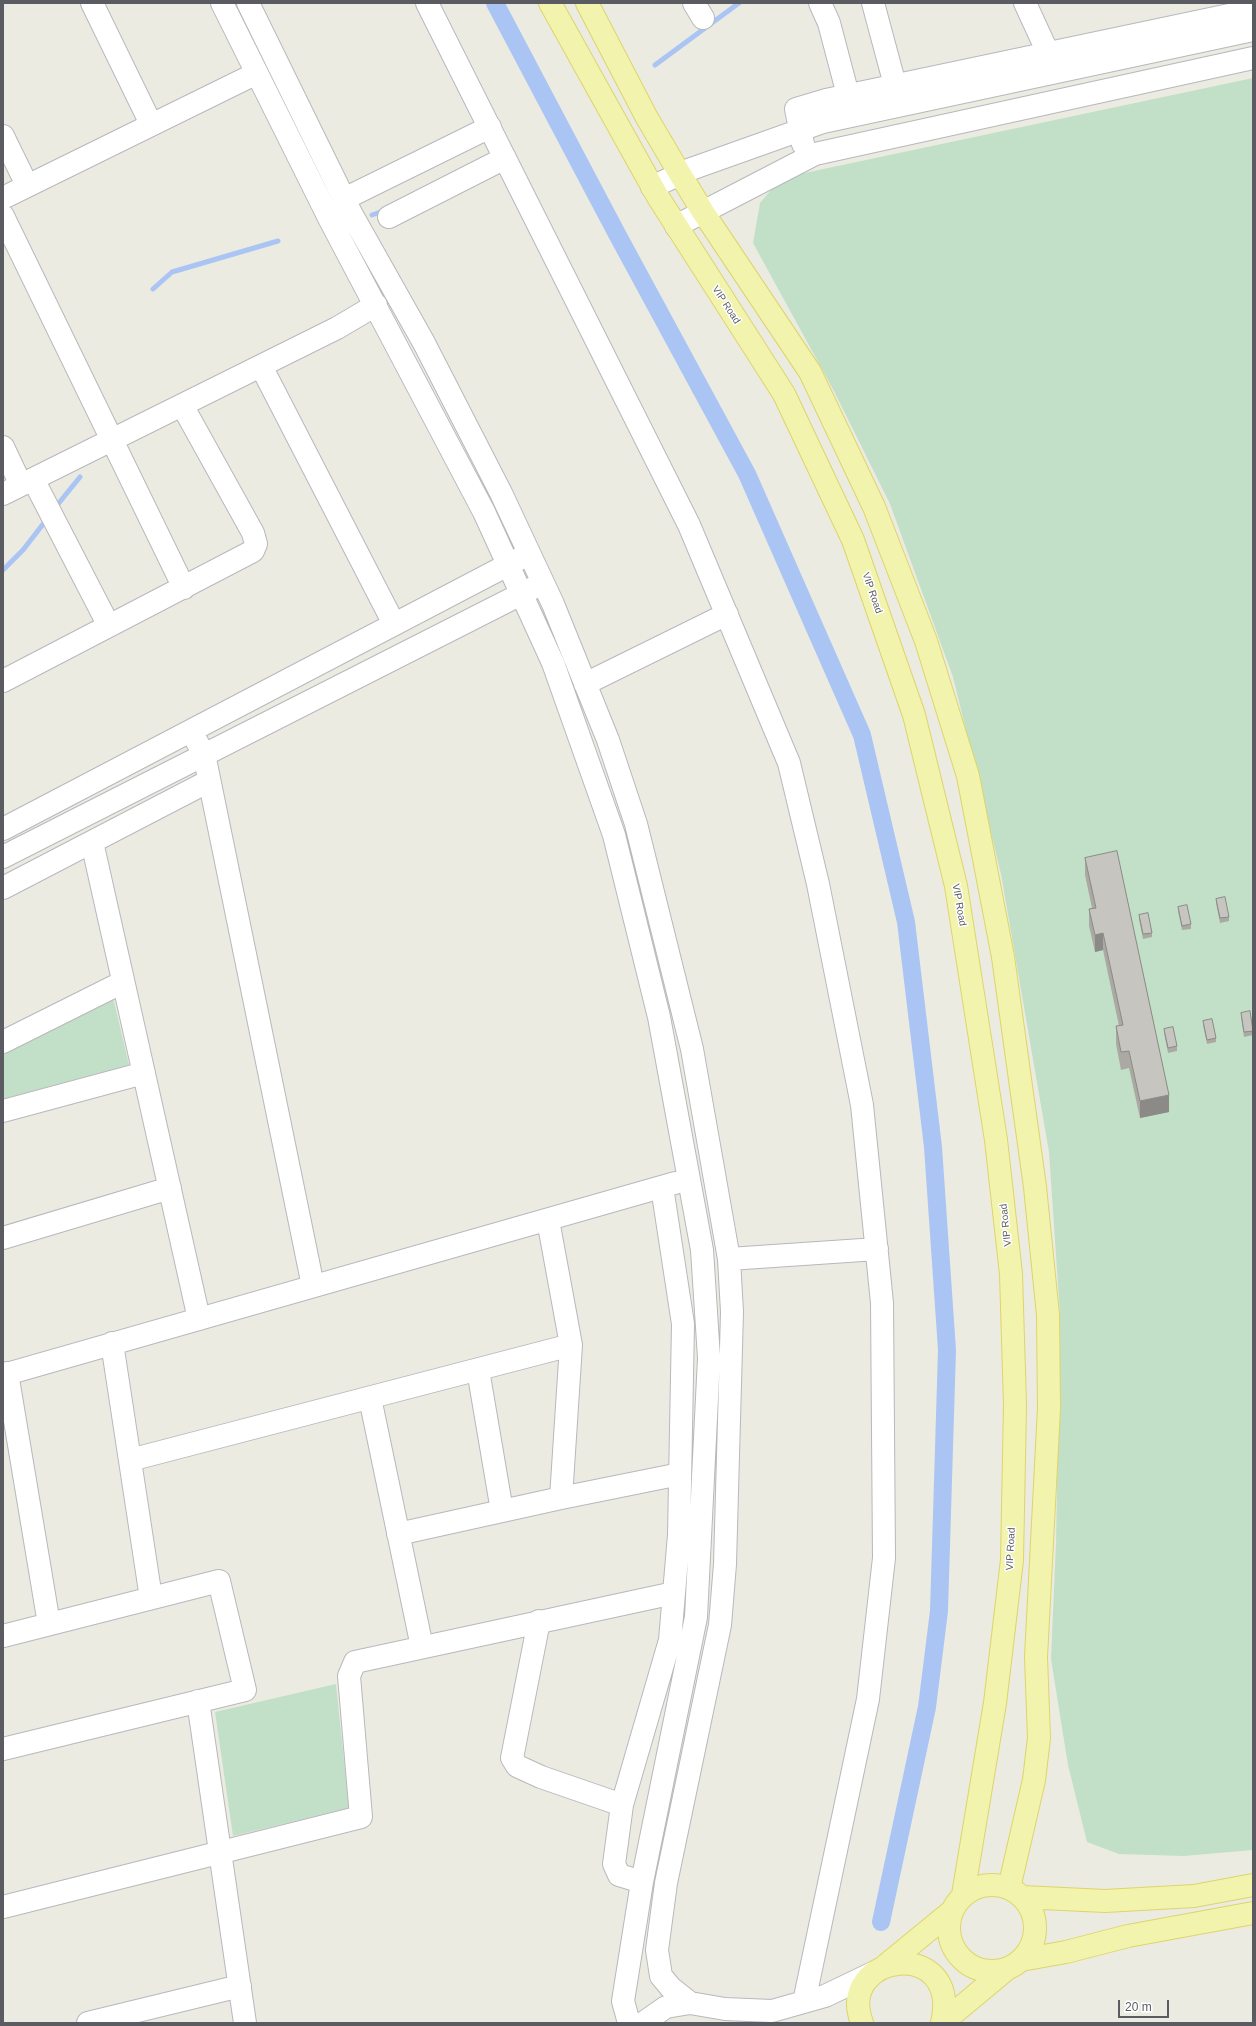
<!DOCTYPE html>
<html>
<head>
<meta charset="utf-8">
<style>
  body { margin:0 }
  #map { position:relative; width:1256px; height:2026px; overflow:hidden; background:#ebebe2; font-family:Arial,sans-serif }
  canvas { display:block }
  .frame { position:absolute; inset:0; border:4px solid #5b5c61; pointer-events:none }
  .scale { position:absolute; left:1118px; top:2000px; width:51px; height:18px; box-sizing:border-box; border:2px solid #5b5c61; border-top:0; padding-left:5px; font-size:12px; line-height:14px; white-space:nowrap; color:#5b5c61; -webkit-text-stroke:3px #fff; paint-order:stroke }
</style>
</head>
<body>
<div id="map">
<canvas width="1256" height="2026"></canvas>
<div class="frame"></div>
<div class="scale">20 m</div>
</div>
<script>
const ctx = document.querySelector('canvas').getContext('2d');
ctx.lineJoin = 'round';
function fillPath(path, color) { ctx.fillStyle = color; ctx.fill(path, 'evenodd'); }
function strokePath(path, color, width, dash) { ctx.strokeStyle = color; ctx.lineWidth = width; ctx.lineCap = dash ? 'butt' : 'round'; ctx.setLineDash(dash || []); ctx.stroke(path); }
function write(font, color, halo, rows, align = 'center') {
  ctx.font = font + ' Arial,sans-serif'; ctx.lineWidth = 3; ctx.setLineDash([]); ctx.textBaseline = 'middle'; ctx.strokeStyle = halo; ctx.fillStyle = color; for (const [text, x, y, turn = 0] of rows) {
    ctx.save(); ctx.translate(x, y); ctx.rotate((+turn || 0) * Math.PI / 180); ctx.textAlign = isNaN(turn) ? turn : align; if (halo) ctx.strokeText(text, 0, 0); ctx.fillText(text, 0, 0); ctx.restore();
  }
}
fillPath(new Path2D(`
  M1253,78V1850L1184,1856L1119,1854L1087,1842L1068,1765L1051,1659L1056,1543L1060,1314L1049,1152L1001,874L953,677L890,504L834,391L753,243L760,203L781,178Z
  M113,997L129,1065L3,1099V1055Z
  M336,1684L349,1808L233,1836L215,1712Z`), '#c2e0c7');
strokePath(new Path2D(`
  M655,65L739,3
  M372,215L386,210
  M153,289L172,272L278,241
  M54,509L80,477
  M3,570L23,550L47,519`), '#aac5f4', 5);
strokePath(new Path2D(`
  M495,3L617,234L747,474L862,735L906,922L933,1147L947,1350L939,1611L927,1707L881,1922`), '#aac5f4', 18);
const minor = new Path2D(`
  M92,3L151,124
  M222,3L330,220L484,512L553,663L614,835L659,1017L702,1250L709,1358L696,1617L642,1882L623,2001L629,2023
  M248,3L352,215L424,343L501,493L553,604L608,740L636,824L692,1049L729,1259L732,1312L725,1564L720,1625L666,1883L657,1950L661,1976L671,1988L690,2003
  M427,3L689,525L789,763L818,884L862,1105L882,1303L884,1558L868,1699L804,2002
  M694,3L703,18
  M820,3L829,23L848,95
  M873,3L895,85
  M1025,3L1048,53
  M3,136L27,185
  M803,144L796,109L826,100L1253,10
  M652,187L691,169L823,122L1253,30
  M3,198L257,73
  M344,199L490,127
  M3,216L184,588
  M389,217L505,158
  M676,226L815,154L1253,58
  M261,366L394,624
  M3,447L21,485
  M33,479L109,626
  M3,494L337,328L376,305
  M3,681L253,551L256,544L253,533L182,405
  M585,684L727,614
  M197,742L204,754L313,1286
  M3,829L521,558
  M92,842L199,1319
  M3,857L535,587
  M3,888L209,781
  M3,1042L123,982
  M3,1111L144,1073
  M548,1220L571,1345L561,1498
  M3,1238L170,1188
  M729,1259L877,1249
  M112,1343L151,1598
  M478,1370L502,1511
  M7,1373L49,1624
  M3,1375L675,1183
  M370,1398L422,1647
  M130,1460L571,1345
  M398,1534L561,1498L680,1474
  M539,1621L512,1758L517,1766L541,1777L622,1805
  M3,1636L219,1581L245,1690L3,1749
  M198,1701L245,2023
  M642,1882L619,1875L614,1864L622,1805L670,1640L679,1535L683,1324L662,1187
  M3,1907L361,1817L349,1676L355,1662L674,1593
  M88,2023L240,1986
  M643,2023L666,2007L690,2003L725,2009L772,2011L825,1996L873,1973`);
const major = new Path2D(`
  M550,3L658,197L784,394L853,540L914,715L956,886L996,1140L1011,1274L1015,1405L1012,1560L995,1703L963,1895
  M587,3L647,118L680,174L703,212L810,372L874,507L926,641L968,776L1003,957L1035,1187L1048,1315L1049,1408L1036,1657L1039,1738L1034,1780L1009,1888
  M949 1928a43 43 0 1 1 86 0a43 43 0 1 1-86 0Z
  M1022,1897L1105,1901L1194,1896L1253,1885
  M1021,1960L1066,1952L1128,1936L1253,1913
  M886,1965L952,1911
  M862,2023C835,1952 962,1936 942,2023
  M942,2023L1008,1968`);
strokePath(minor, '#b8b8bd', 24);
strokePath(major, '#dfd468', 24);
strokePath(minor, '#fff', 22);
strokePath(major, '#f2f4ae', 22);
fillPath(new Path2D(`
  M1085,858L1169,1112L1140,1118L1129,1068L1121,1070L1116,1044V1026H1119L1103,950L1095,952L1089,926V909L1092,908L1085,875Z
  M1216,899L1229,917V921L1220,923L1216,903Z
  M1178,907L1191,924V929L1182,930L1178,911Z
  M1139,915L1152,933V937L1143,939L1139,919Z
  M1241,1013L1253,1028V1035L1244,1037L1241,1017Z
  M1203,1021L1216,1038V1042L1207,1044L1203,1025Z
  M1164,1029L1177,1046V1051L1168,1053L1164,1033Z`), '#aba9a4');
fillPath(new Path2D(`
  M1103,933V950L1095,952V935Z
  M1169,1095V1112L1140,1118V1101Z`), '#8b8a86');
const building = new Path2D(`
  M1117,851L1169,1095L1140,1101L1129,1051L1121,1052L1116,1026L1123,1025L1103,933L1095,935L1089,909L1096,908L1085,858Z
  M1225,897L1229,917L1220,918L1216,899Z
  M1187,905L1191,924L1182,926L1178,907Z
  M1148,913L1152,933L1143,934L1139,915Z
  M1250,1011L1253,1031L1244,1032L1241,1013Z
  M1212,1019L1216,1038L1207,1040L1203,1021Z
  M1173,1027L1177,1046L1168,1048L1164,1029Z`);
fillPath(building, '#c7c5bf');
strokePath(building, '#8b8a86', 1);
write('10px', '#5b5c61', '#fff', [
  ["VIP Road",726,305,57],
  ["VIP Road",872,593,71],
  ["VIP Road",959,905,80],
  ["VIP Road",1006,1225,-96],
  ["VIP Road",1011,1549,-87]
]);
</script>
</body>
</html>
